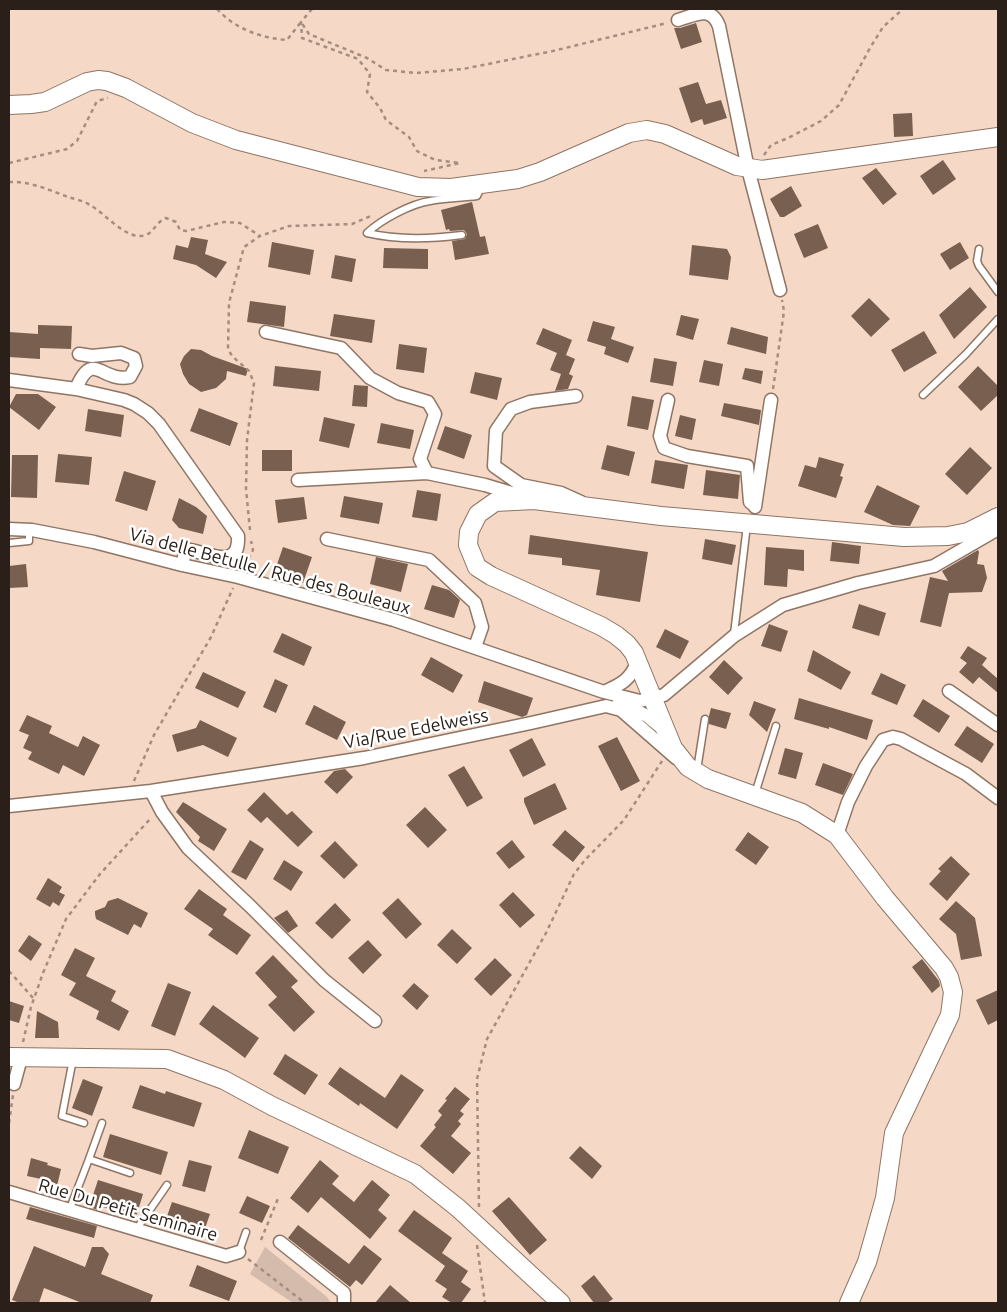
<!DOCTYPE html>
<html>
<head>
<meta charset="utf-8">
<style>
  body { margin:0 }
  #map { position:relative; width:1007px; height:1312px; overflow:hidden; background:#f6d8c6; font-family:Ubuntu,sans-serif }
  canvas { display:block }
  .frame { position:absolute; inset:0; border:10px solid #2b2019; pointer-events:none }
</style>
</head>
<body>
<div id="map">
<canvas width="1007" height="1312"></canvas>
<div class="frame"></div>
</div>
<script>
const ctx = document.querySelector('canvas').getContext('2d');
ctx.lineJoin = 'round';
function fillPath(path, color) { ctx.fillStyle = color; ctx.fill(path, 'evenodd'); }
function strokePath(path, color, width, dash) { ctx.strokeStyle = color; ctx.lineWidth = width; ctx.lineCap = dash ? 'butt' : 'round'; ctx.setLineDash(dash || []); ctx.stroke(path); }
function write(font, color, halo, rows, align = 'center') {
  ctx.font = font + ' Ubuntu,sans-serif'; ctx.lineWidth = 5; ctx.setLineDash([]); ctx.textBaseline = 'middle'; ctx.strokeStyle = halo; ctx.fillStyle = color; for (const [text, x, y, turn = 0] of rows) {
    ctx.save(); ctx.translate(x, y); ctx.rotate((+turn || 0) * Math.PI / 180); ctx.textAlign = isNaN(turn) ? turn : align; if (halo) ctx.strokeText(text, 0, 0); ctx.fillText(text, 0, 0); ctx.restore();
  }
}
fillPath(new Path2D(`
  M265,1247L327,1297L331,1303H293L250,1274Z`), '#d4bbac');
fillPath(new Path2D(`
  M696,23L702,42L681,49L674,28H680Z
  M698,82L706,104L721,100L727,118L704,125L702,119L691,123L679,88Z
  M912,113L913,136L894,137L893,114Z
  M943,160L956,179L933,195L920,176Z
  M876,168L897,194L883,205L862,178Z
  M791,186L802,206L784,217H780L770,199Z
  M472,202L480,237L485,236L489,254L455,260L452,241L465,239L467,234L464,230L450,231L449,229L446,230L441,210Z
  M818,224L828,248L804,258L794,234Z
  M191,237L208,240L205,254L227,262L216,278L196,265L173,259L176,245L188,248Z
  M272,242L314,250L310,275L268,267Z
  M960,242L969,258L950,270L940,254Z
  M692,245L727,249L731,257L728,280L689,275Z
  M384,248L428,249V269L383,268Z
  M335,255L356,259L352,282L331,278Z
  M970,287L987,307L954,339L939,315Z
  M869,298L890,319L871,337L851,316Z
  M250,301L286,306L284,327L247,322Z
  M334,314L375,320L372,343L330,336Z
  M681,315L699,319L693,340L676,335Z
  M593,321L615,327L611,339L634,347L628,363L604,354L606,347L587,341Z
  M38,325L72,326L71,349L40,348V359L9,357V332L38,334Z
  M731,327L768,337L766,354L727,344Z
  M543,328L572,340L566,355L575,359L569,374L573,376L568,389L555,391L561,374L550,370L557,353L536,344Z
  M924,331L937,353L904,372L891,350Z
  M399,344L427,348L424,373L396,369Z
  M191,349L201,350L212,356L248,369L246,376L227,371L226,379L216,388L201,392L189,384L183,374L180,364L184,356Z
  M654,358L677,362L673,386L650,382Z
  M704,360L723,364L719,386L699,382Z
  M275,366L321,371L319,391L273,386Z
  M978,366L998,386V395L981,411L958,387Z
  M745,368L763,371L761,384L742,379Z
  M475,372L502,378L497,400L470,393Z
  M354,385L368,386L367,407L352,406Z
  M16,394H38L56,407L39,430L9,407Z
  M632,396L654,400L648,430L627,426Z
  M724,403L761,410L759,425L721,416Z
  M199,408L238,423L230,446L190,431Z
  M88,409L124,415L121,437L85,431Z
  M680,415L696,419L692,440L675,436Z
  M324,417L355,424L349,448L319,441Z
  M381,423L414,430L410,449L377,443Z
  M445,426L472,435L464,459L437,449Z
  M607,445L635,452L629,476L601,469Z
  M970,447L992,468L967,495L945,474Z
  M262,450H292V471H262Z
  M58,454L92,457L89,485L55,482Z
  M12,455H38L37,498L11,497Z
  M819,457L844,464L840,476L843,477L836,498L798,486L805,465L816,468Z
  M655,460L688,465L684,489L651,483Z
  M706,470L740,475L738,499L703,495Z
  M124,471L156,481L147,511L115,501Z
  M877,485L920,506L910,526L893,525L864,512Z
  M417,490L441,494L437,521L412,517Z
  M344,496L383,503L379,524L340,517Z
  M304,497L307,519L278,523L275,500Z
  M179,498L196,507L207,516L203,534L179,528L172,520Z
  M530,535L648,552L640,602L596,595L600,570L562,565V558L528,554Z
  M705,539L736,545L732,565L702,559Z
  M832,542L861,546L859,564L830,561Z
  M283,547L312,557L303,583L274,573Z
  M766,547L804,550V571L788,569L787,587L764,585Z
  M978,550L979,552L977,564L984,565L987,578L982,592L949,593L941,627L920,622L930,577L948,581L942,571Z
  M376,557L408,564L401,592L370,584Z
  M26,564L28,587L9,588V566Z
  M432,585L449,590L460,600L454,618L424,609Z
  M859,604L886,613L879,636L852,628Z
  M769,624L788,631L781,652L761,646Z
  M665,629L689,641L680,659L656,647Z
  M282,633L312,647L304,666L273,652Z
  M968,646L987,658L982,665L998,679V693L979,677L973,684L959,672L967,663L960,658Z
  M813,650L851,672L841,690L807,671Z
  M431,657L463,675L453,693L421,675Z
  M724,660L743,678L728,695L709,677Z
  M203,672L246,692L238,708L195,688Z
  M881,673L906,685L897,705L871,694Z
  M275,679L288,685L276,713L263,707Z
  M484,681L533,698L527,715L522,717L478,702Z
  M799,698L873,720L867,740L829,727V729L794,719Z
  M923,699L950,716L939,733L913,716Z
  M754,701L776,709L767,732L749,715Z
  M314,705L346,722L337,740L305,724Z
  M711,708L731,713L726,729L709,724V716Z
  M27,715L52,726L49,733L78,747L83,736L100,745L84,776L63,765L59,774L28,759L32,752L23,748L29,735L19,731Z
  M200,720L237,738L228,757L203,745L177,752L172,735L196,728Z
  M967,726L994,744L982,763L954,745Z
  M617,737L640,781L621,791L598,746Z
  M532,738L546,765L523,777L509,750Z
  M785,748L803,753L796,779L778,774Z
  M823,763L853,774L843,795L815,785Z
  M464,766L483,798L467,807L448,775Z
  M345,769L353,777L337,794L324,782L334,771Z
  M555,783L567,809L534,825L524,802V798Z
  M264,792L287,815L292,811L313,832L298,847L267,817L261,823L247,810Z
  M183,802L227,829L214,851L198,841L200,837L176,812Z
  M425,807L447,830L428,848L406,825Z
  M565,830L585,847L573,862L552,845Z
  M748,832L769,847L756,865L735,850Z
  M250,840L264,849L246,880L231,872Z
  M512,840L525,857L509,869L496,853Z
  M335,841L358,865L344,879L320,856Z
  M951,856L970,874L947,901L929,884L941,871L938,869Z
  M284,860L303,872L291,891L273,879Z
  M48,878L62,887L59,892L65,895L59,906L53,902L50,907L36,899Z
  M199,889L227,909L223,915L251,935L237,955L208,935L213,929L184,909Z
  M513,892L535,915L520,928L499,905Z
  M118,898L148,913L141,928L134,924L128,935L96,919L95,914V911L105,907L108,901Z
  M398,898L422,924L406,939L382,913Z
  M956,901L975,918L982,956L961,960L956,934L939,919Z
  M335,903L351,920L332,939L315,923Z
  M287,910L298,926L288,933L274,918Z
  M452,929L472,948L457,964L437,945Z
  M29,935L42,944L31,961L18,951Z
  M368,940L382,955L363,974L348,958Z
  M75,948L95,958L86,976L116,991L111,1001L129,1011L119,1031L96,1019L99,1011L69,995L76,983L61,975Z
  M273,955L298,981L291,987L315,1012L294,1032L268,1005L277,997L255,973Z
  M495,958L512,975L491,996L474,979Z
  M922,959L939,981L940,986L932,993L912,967Z
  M168,983L191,992L175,1036L151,1026Z
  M414,983L429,996L417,1010L402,996Z
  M998,990V1020L988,1025L976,1000Z
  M9,1001L24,1006L19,1023L9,1020Z
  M213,1005L259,1038L245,1058L199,1024Z
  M37,1011L58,1022L59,1038H35Z
  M285,1054L318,1075L305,1095L273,1074Z
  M340,1067L385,1098L401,1074L424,1090L397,1129L360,1103L359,1106L328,1084Z
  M83,1079L103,1087L92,1116L72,1108Z
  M140,1085L165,1094L166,1091L202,1103L194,1127L132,1108Z
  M455,1087L470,1099L460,1111L464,1114L458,1121L461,1124L451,1136L471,1153L453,1174L420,1146L436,1127L434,1125L442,1115L438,1111L447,1100L445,1099Z
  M249,1130L289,1147L278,1174L238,1158Z
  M110,1134L168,1152L161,1175L103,1157Z
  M580,1146L602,1166L592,1179L569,1158Z
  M31,1158L48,1163L47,1165L61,1169L57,1186L41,1183V1179L27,1176Z
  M189,1160L212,1166L205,1192L182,1186Z
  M320,1160L339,1176L332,1184L354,1202L372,1180L390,1195L378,1210L387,1218L370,1239L321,1197L308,1213L290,1198Z
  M98,1180L143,1194L136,1217L103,1207L101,1211L89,1207Z
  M247,1196L270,1206L262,1223L239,1213Z
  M509,1197L547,1240L530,1255L492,1211Z
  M172,1202L210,1214L203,1234L165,1222Z
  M30,1207L97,1226L94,1238L26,1219Z
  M414,1210L452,1238L442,1253L468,1271L461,1282L471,1289L461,1303H452L442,1297L447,1289L435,1281L445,1266L398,1231Z
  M298,1225L349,1264L364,1245L382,1259L362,1285L356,1280L350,1287L288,1238Z
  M34,1246L85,1267L92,1247H103L109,1254L101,1274L153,1295L150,1303H82L44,1288L39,1303H20L12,1300Z
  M197,1265L237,1281L229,1301L189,1286Z
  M594,1275L613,1299L607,1303H594L581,1286Z
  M390,1285L411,1303H375Z`), '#785f4f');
const lane = new Path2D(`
  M462,235C431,239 397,240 367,233C381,220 410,204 430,201C445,198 462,198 477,196L482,186
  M979,249L977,261L979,266L998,292
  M923,395L966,354L998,319
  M9,543L29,541V530
  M734,634L747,525
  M697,770L705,719
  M755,794L776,726
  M73,1059L62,1116L84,1123
  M89,1159L102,1123
  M69,1211L89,1159L130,1173
  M136,1230L167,1185
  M239,1252L246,1232`);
const street = new Path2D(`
  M678,20C695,15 711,5 719,26L748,169L780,290
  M266,332L341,348L370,378L398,393L428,402L435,414L420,459L427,473
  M9,380L76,389L124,400L134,404L148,413L159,424L238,536C240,571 209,553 190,550L185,553L182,565
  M76,389C93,348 101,383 130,377L136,366L134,358L121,353L92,356L79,354
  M576,396L530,402L511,409L496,431L494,466L521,485L561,493L581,502
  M668,400L660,436L664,448L687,456L747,466L750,502L755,506
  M298,480L427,473L485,485L525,497
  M755,507L771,400
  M9,529L32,530L94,542L182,565L238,577L394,620L604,692L640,701L664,695L734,636L783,605L858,583L934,566L998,529
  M327,539L429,560L475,603L482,627L475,647
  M949,691L998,725
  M604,692C622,684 630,680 638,661
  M619,701L647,716L665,731
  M151,791L162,812L188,848L250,906L324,980L375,1021
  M9,806L151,791L364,758L531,723L606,706L621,710L676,758
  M837,835L848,802L866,766L883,740L893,737L901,739L966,774L998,798
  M14,1084L21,1058
  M9,1192L226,1256L239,1252
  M280,1242L344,1293V1303`);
const secondary = new Path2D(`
  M9,105L31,104L45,102L87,82L98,80L107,81L126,88L192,123L236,140L418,187L451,188L518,179L540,172L629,133L647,130L665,134L737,166L762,170L998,137
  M9,1057L167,1059L224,1080L272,1106L415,1174L458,1208L561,1303
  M849,1303L867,1262L885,1198L894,1133L950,1015L953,992L949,977L944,968L885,898L837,835L802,813L708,779L688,767L673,748L634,653L627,644L616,635L601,626L491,576L477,567L468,545L469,532L478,514L495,502L534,500L661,516L904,537L948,536L968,532L998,517`);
strokePath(lane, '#8f7564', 9);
strokePath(street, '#8f7564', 15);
strokePath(secondary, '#8f7564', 20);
strokePath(new Path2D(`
  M217,9C235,29 261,38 287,40L301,22L309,34L367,58L386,70L416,73L463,69L553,51L667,23
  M312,9L301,22L302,38L358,59L370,74L367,92L380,108L386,120L409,137L417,151L435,160L460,163L424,171
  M764,155L771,145L788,138L821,121L839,105L870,48L883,27L903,9
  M9,163L67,149L77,141L97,101L108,98
  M9,182C30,181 49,190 68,197C75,199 84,201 90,205C105,213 127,242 146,235C154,232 155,223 166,218L176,222L180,230L186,231L224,222L240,223L260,236
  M773,389L784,311L782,300
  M250,530L246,489L247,440L254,383L249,371L232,356L228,349L229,303L244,247L260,236L289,226L352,224L373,215
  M245,566L253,550L251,541
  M134,781L154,735L211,637L233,588
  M9,971L34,999
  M23,1042L31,1007L43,973L66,919L100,874L151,818
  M9,1123L13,1095
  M479,1207L477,1079L487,1039L546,933L574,874L585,860L624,820L662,761
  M261,1240L279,1196
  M477,1245L485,1303
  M248,1259L305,1303`), '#a58e81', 2.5, [4, 4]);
strokePath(lane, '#fff', 6);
strokePath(street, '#fff', 12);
strokePath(secondary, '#fff', 18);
write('18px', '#2b2019', '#fff', [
  ["Via delle Betulle / Rue des Bouleaux",270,571,15],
  ["Via/Rue Edelweiss",416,729,-11],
  ["Rue Du Petit Seminaire",128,1210,16]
]);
</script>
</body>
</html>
